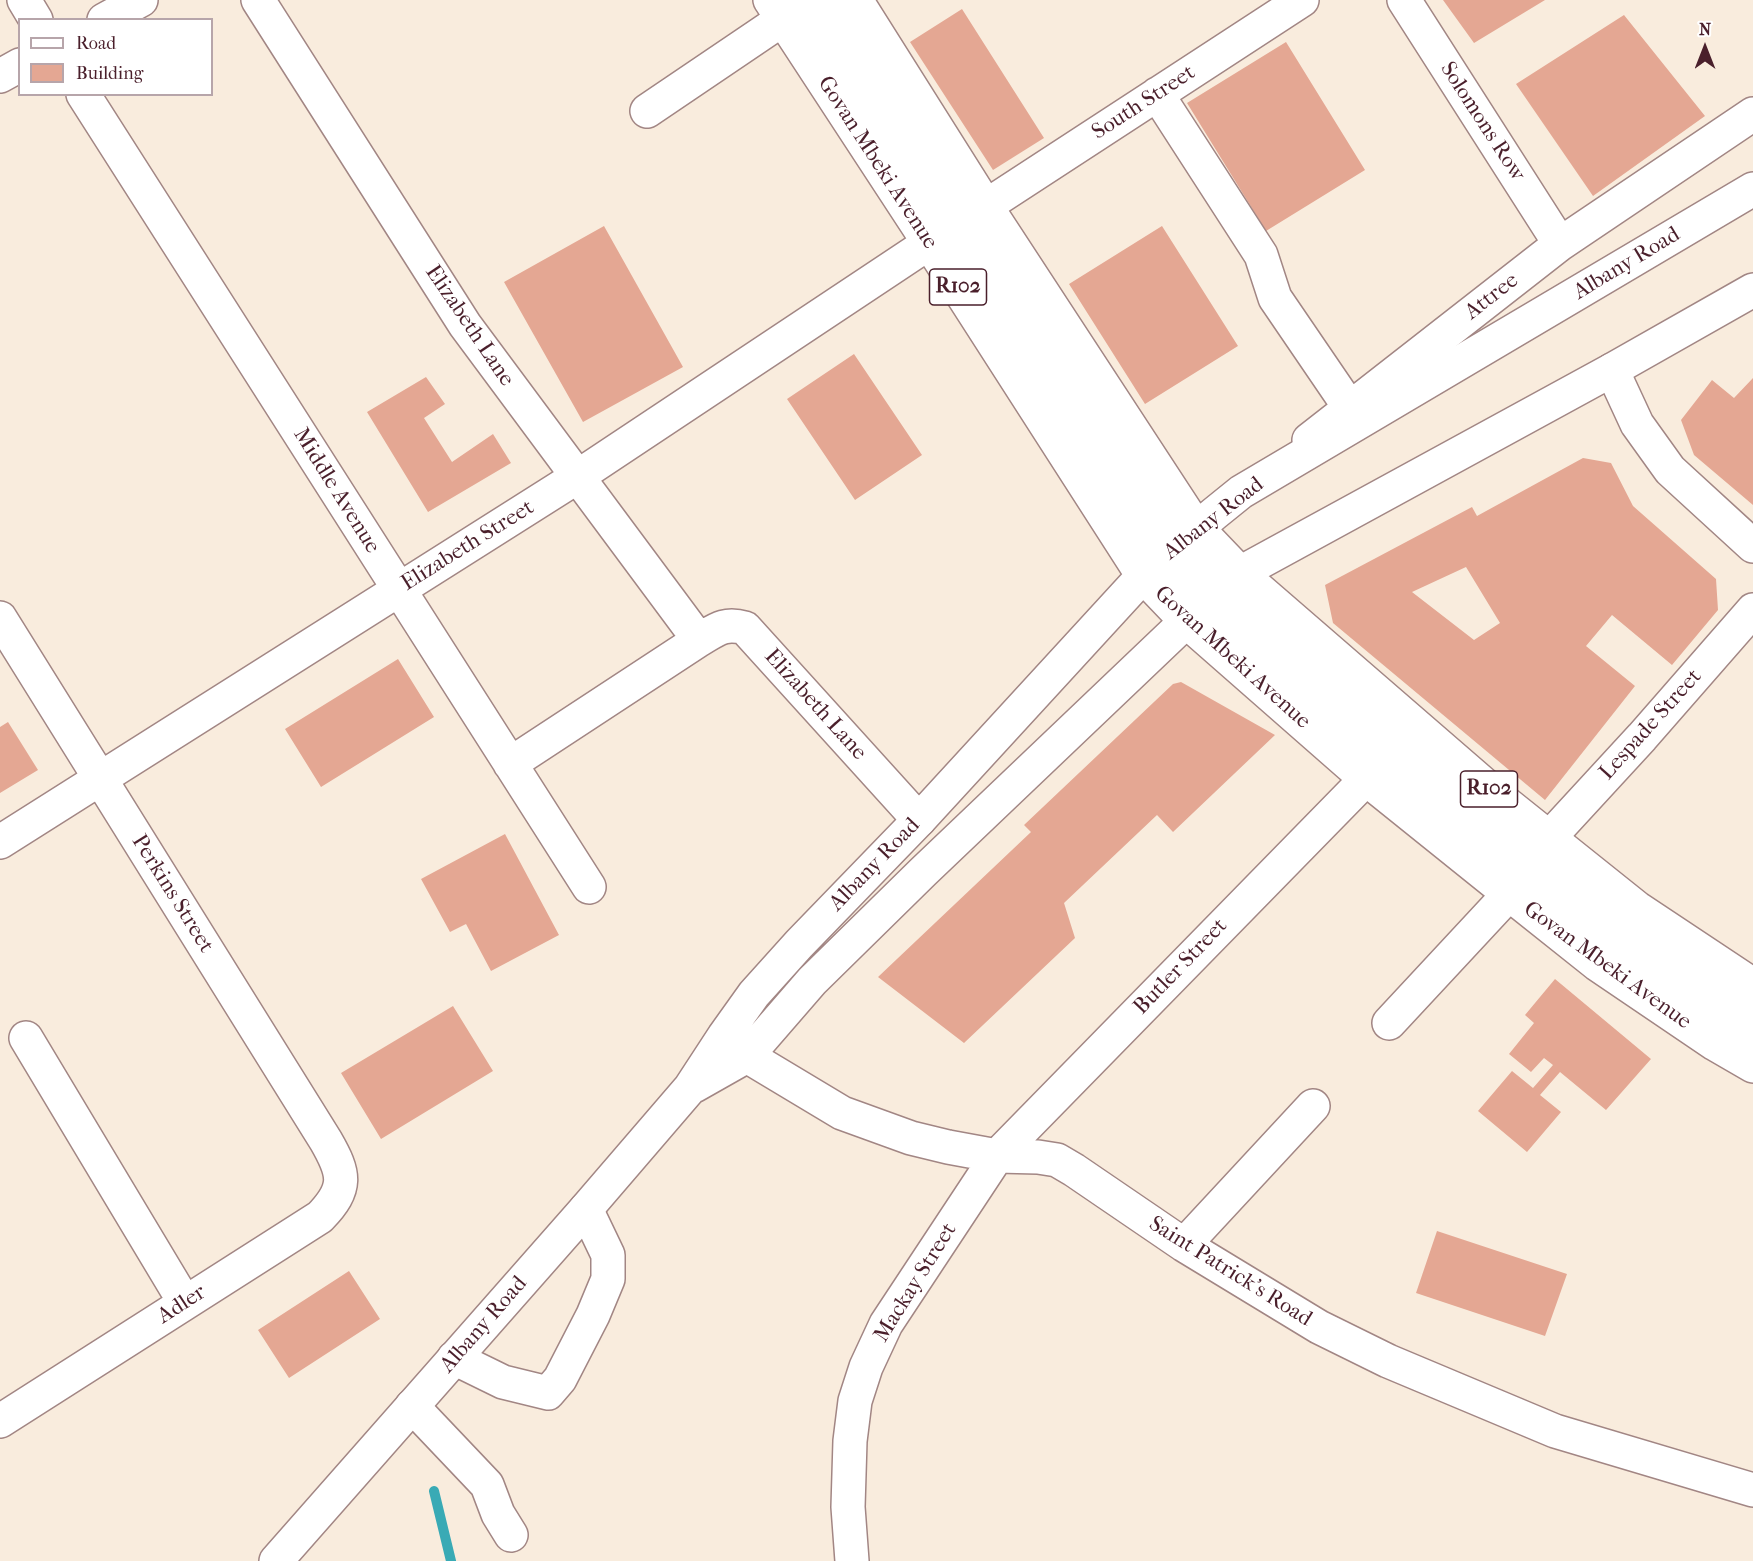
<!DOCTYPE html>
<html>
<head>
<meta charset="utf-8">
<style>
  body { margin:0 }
  #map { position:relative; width:1753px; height:1561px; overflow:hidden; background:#f9ecdd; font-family:"IM FELL French Canon",serif }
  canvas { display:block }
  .legend { position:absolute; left:18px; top:18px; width:195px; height:78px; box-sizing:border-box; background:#fff; border:2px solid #b7a5aa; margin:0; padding:8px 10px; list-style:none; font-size:18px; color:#4a1f2b }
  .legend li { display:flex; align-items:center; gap:12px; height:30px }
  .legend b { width:30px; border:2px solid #b7a5aa }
  .north { position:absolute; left:1675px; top:18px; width:60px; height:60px; -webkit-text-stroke:4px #fff; paint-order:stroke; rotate:0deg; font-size:16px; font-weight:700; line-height:24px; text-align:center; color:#4a1f2b }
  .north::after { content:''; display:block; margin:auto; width:21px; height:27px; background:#4a1f2b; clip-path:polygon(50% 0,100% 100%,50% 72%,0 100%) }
</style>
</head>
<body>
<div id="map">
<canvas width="1753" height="1561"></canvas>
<ul class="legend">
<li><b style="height:8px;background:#fff"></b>Road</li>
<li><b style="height:16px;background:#e4a793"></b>Building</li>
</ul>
<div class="north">N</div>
</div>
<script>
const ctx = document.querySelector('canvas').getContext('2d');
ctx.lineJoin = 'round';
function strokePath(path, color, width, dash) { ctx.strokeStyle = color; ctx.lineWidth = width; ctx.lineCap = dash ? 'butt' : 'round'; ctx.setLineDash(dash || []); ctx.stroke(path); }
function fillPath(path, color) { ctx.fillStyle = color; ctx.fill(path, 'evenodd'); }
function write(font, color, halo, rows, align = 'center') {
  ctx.font = font + ' "IM FELL French Canon",serif'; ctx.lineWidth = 4.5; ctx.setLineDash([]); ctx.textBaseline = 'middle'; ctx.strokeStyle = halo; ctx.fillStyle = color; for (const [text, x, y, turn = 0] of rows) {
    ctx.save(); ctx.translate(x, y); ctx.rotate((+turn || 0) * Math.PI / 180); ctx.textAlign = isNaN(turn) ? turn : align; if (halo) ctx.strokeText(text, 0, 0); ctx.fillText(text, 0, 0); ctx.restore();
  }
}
strokePath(new Path2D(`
  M434,1491L451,1561`), '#39aab5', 10);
fillPath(new Path2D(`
  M1443,0H1545L1474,43Z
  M962,9L1044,138L993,170L910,42Z
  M1624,15L1705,116L1593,196L1516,84Z
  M1286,42L1365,170L1266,231L1187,103Z
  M604,226L683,367L583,422L504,282Z
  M1162,226L1238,346L1145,404L1069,284Z
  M854,354L922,455L855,500L787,399Z
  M426,377L445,404L424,418L452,462L493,434L511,463L428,512L367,412Z
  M1753,378V505L1694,455L1681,420L1712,380L1734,398Z
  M1583,458L1611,463L1633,506L1716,579L1718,610L1672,665L1612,615L1586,646L1635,686L1545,800L1333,623L1325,585L1472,507L1477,516ZM1466,567L1500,623L1474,640L1412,592Z
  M398,659L434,717L321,787L285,729Z
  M1181,682L1275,735L1173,832L1157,815L1064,903L1075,938L964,1043L878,977L1031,832L1024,825L1173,684Z
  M8,722L38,770L0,793V727Z
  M505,834L559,935L491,971L466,924L450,932L421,879Z
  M1555,979L1651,1059L1606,1110L1560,1072L1540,1095L1561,1112L1527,1152L1478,1111L1512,1071L1533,1088L1553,1065L1544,1058L1531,1072L1509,1054L1534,1023L1525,1015Z
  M453,1006L493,1071L381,1139L341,1073Z
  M1437,1231L1567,1274L1545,1336L1416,1293Z
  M349,1271L380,1319L289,1378L258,1330Z`), '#e4a793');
const minor = new Path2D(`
  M24,0L36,20
  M258,0L465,325L699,640L510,764
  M793,0L1156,564L1201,608L1433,804L1615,951L1727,1027L1753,1043
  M824,0L1175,546L1219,590L1628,927L1683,965L1753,1010
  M1404,0L1560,244
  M104,20L141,0
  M0,76L20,65
  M83,94L589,887
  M1157,94L1261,255L1275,298L1350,408
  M647,111L783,19
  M986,206L1302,0
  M1612,370L1637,424L1670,470L1753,546
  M1309,440L1560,244L1753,114
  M0,618L326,1141C345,1174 348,1188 320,1217L0,1421
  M699,640C716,630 724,622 745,628L919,820
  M1549,838L1642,737L1753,610
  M0,842L577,477L929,243
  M1389,1023L1509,894
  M26,1038L185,1303
  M726,1038L747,1056L842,1113L911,1138L948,1147L997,1156L1038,1157L1057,1160L1074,1170L1184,1245L1319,1327L1388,1361L1555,1431L1753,1490
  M1184,1245L1313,1106
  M454,1358L503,1382L548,1393L560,1379L593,1315L608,1279V1255L586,1209
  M412,1406L487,1485L498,1514L511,1535
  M852,1561L848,1507L850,1441L855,1401L866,1367L886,1324L997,1156L1366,779`);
const major = new Path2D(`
  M770,0L929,243L1143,576L1187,622L1366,779L1509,894L1597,964L1715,1044L1753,1066
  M856,0L986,206L1196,527L1240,573L1502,800L1637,908L1753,985
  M694,1086L747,1056L812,981L923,872L1219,590L1240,573L1612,370L1753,290
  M276,1561L586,1209L690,1088L724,1036L754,994L799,944L919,820L1143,576C1174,547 1207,519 1241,492L1753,189`);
strokePath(minor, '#a28684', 36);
strokePath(major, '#a28684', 36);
strokePath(minor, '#fff', 33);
strokePath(major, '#fff', 33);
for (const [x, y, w] of [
  [958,287,57],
  [1489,789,57]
]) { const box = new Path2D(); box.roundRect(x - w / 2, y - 18, w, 36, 4.5); ctx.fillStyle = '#fff'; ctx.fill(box); strokePath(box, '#4a1f2b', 1.5); }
write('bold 21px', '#4a1f2b', null, [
  ["R102",958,287],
  ["R102",1489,789]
]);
write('22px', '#4a1f2b', '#fff', [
  ["South Street",1144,103,-33],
  ["Solomons Row",1482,122,57],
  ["Govan Mbeki Avenue",877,163,57],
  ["Albany Road",1627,264,-31],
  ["Attree",1492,297,-38],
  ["Elizabeth Lane",469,326,56],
  ["Middle Avenue",336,491,58],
  ["Albany Road",1214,519,-38],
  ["Elizabeth Street",468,546,-32],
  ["Govan Mbeki Avenue",1232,658,42],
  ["Elizabeth Lane",815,705,48],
  ["Lespade Street",1651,725,-48],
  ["Albany Road",875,865,-46],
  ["Perkins Street",172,894,58],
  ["Govan Mbeki Avenue",1607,966,36],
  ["Butler Street",1181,967,-46],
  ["Saint Patrick's Road",1230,1272,32],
  ["Mackay Street",916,1283,-58],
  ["Adler",182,1305,-33],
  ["Albany Road",484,1325,-49]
]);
</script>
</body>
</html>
